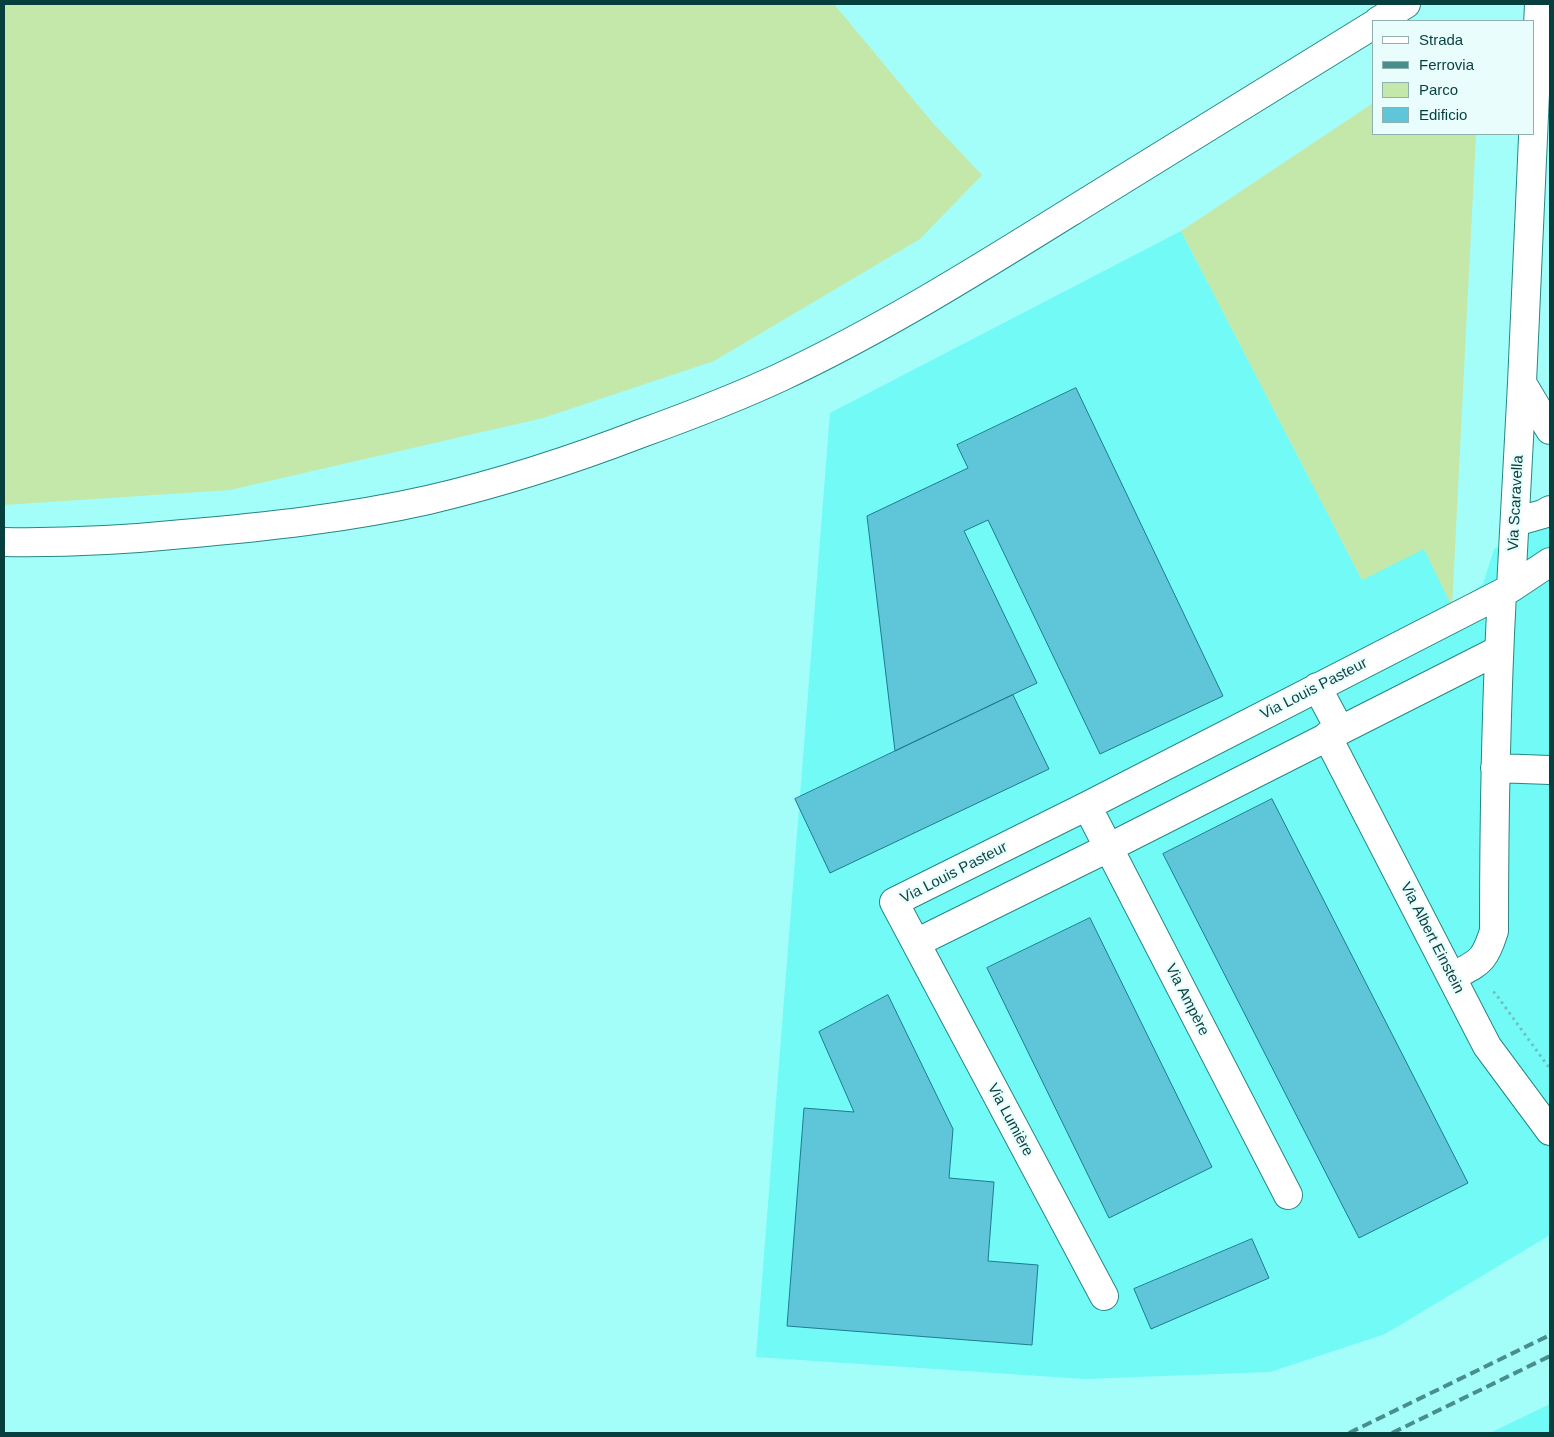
<!DOCTYPE html>
<html>
<head>
<meta charset="utf-8">
<style>
  body { margin:0 }
  #map { position:relative; width:1554px; height:1437px; overflow:hidden; background:#a3fefa; font-family:Helvetica,sans-serif }
  canvas { display:block }
  .frame { position:absolute; inset:0; border:5px solid #073f3e; pointer-events:none }
  .legend { position:absolute; left:1372px; top:20px; width:162px; height:115px; box-sizing:border-box; background:#e8fdfc; border:1px solid #8eb1b0; margin:0; padding:6px 9px; list-style:none; font-size:15px; color:#073f3e }
  .legend li { display:flex; align-items:center; gap:10px; height:25px }
  .legend b { width:25px; border:1px solid #8eb1b0 }
</style>
</head>
<body>
<div id="map">
<canvas width="1554" height="1437"></canvas>
<div class="frame"></div>
<ul class="legend">
<li><b style="height:6px;background:#fff"></b>Strada</li>
<li><b style="height:6px;background:#488e8c"></b>Ferrovia</li>
<li><b style="height:14px;background:#c3e8a9"></b>Parco</li>
<li><b style="height:14px;background:#5fc5d9"></b>Edificio</li>
</ul>
</div>
<script>
const ctx = document.querySelector('canvas').getContext('2d');
ctx.lineJoin = 'round';
function fillPath(path, color) { ctx.fillStyle = color; ctx.fill(path, 'evenodd'); }
function strokePath(path, color, width, dash) { ctx.strokeStyle = color; ctx.lineWidth = width; ctx.lineCap = dash ? 'butt' : 'round'; ctx.setLineDash(dash || []); ctx.stroke(path); }
function write(font, color, halo, rows, align = 'center') {
  ctx.font = font + ' Helvetica,sans-serif'; ctx.lineWidth = 4.5; ctx.setLineDash([]); ctx.textBaseline = 'middle'; ctx.strokeStyle = halo; ctx.fillStyle = color; for (const [text, x, y, turn = 0] of rows) {
    ctx.save(); ctx.translate(x, y); ctx.rotate((+turn || 0) * Math.PI / 180); ctx.textAlign = isNaN(turn) ? turn : align; if (halo) ctx.strokeText(text, 0, 0); ctx.fillText(text, 0, 0); ctx.restore();
  }
}
fillPath(new Path2D(`
  M1181,231L1362,580L1424,548L1453,606L1483,584L1494,549L1550,517V1235L1385,1334L1270,1372L1084,1379L756,1357L830,413Z
  M1550,1404V1433H1490Z`), '#72faf6');
fillPath(new Path2D(`
  M4,4H834L932,122L982,175L920,239L714,361L543,418L230,490L4,505Z
  M1373,103V134H1476L1452,607L1424,549L1362,580L1181,231Z`), '#c3e8a9');
const building = new Path2D(`
  M1076,388L1223,696L1100,754L988,520L964,531L1037,683L895,751L867,516L968,468L957,445Z
  M1013,695L1049,769L830,873L795,799Z
  M1272,799L1468,1183L1359,1238L1163,854Z
  M1090,918L1212,1167L1109,1218L987,968Z
  M888,995L953,1129L949,1178L994,1182L988,1261L1038,1265L1032,1345L787,1326L804,1108L854,1112L819,1032Z
  M1252,1239L1269,1278L1151,1329L1134,1289Z`);
fillPath(building, '#5fc5d9');
strokePath(building, '#1d7c8d', 1);
const minor = new Path2D(`
  M1378,21L1406,4
  M1522,383L1550,430
  M1515,522L1543,514L1550,510
  M4,542C64,543 124,540 183,534C265,527 348,518 428,500C501,483 572,460 642,433C689,416 736,398 781,377C885,328 982,267 1080,206C1178,146 1275,85 1373,25
  M1511,588L1550,562
  M1317,687L1340,730
  M1327,736L1487,1046L1550,1131
  M1495,768L1550,770
  M1087,806L1288,1195
  M916,943L1108,848L1499,650
  M1452,977C1479,962 1484,963 1494,931C1494,818 1496,706 1502,593L1511,588L1522,383L1539,4
  M1104,1296L894,902L1087,806L1502,593`);
strokePath(minor, '#258784', 30);
strokePath(new Path2D(`
  M1493,992L1495,993L1550,1069`), '#70c0bd', 3, [2.5, 4]);
strokePath(minor, '#fff', 28);
strokePath(new Path2D(`
  M1349,1433L1550,1335
  M1392,1433L1550,1356`), '#488e8c', 4, [10, 5]);
write('15px', '#073f3e', '#e8fdfc', [
  ["Via Scaravella",1516,503,-87],
  ["Via Louis Pasteur",1314,689,-27],
  ["Via Louis Pasteur",954,873,-27],
  ["Via Albert Einstein",1432,938,63],
  ["Via Ampère",1187,1000,63],
  ["Via Lumière",1010,1120,62]
]);
</script>
</body>
</html>
